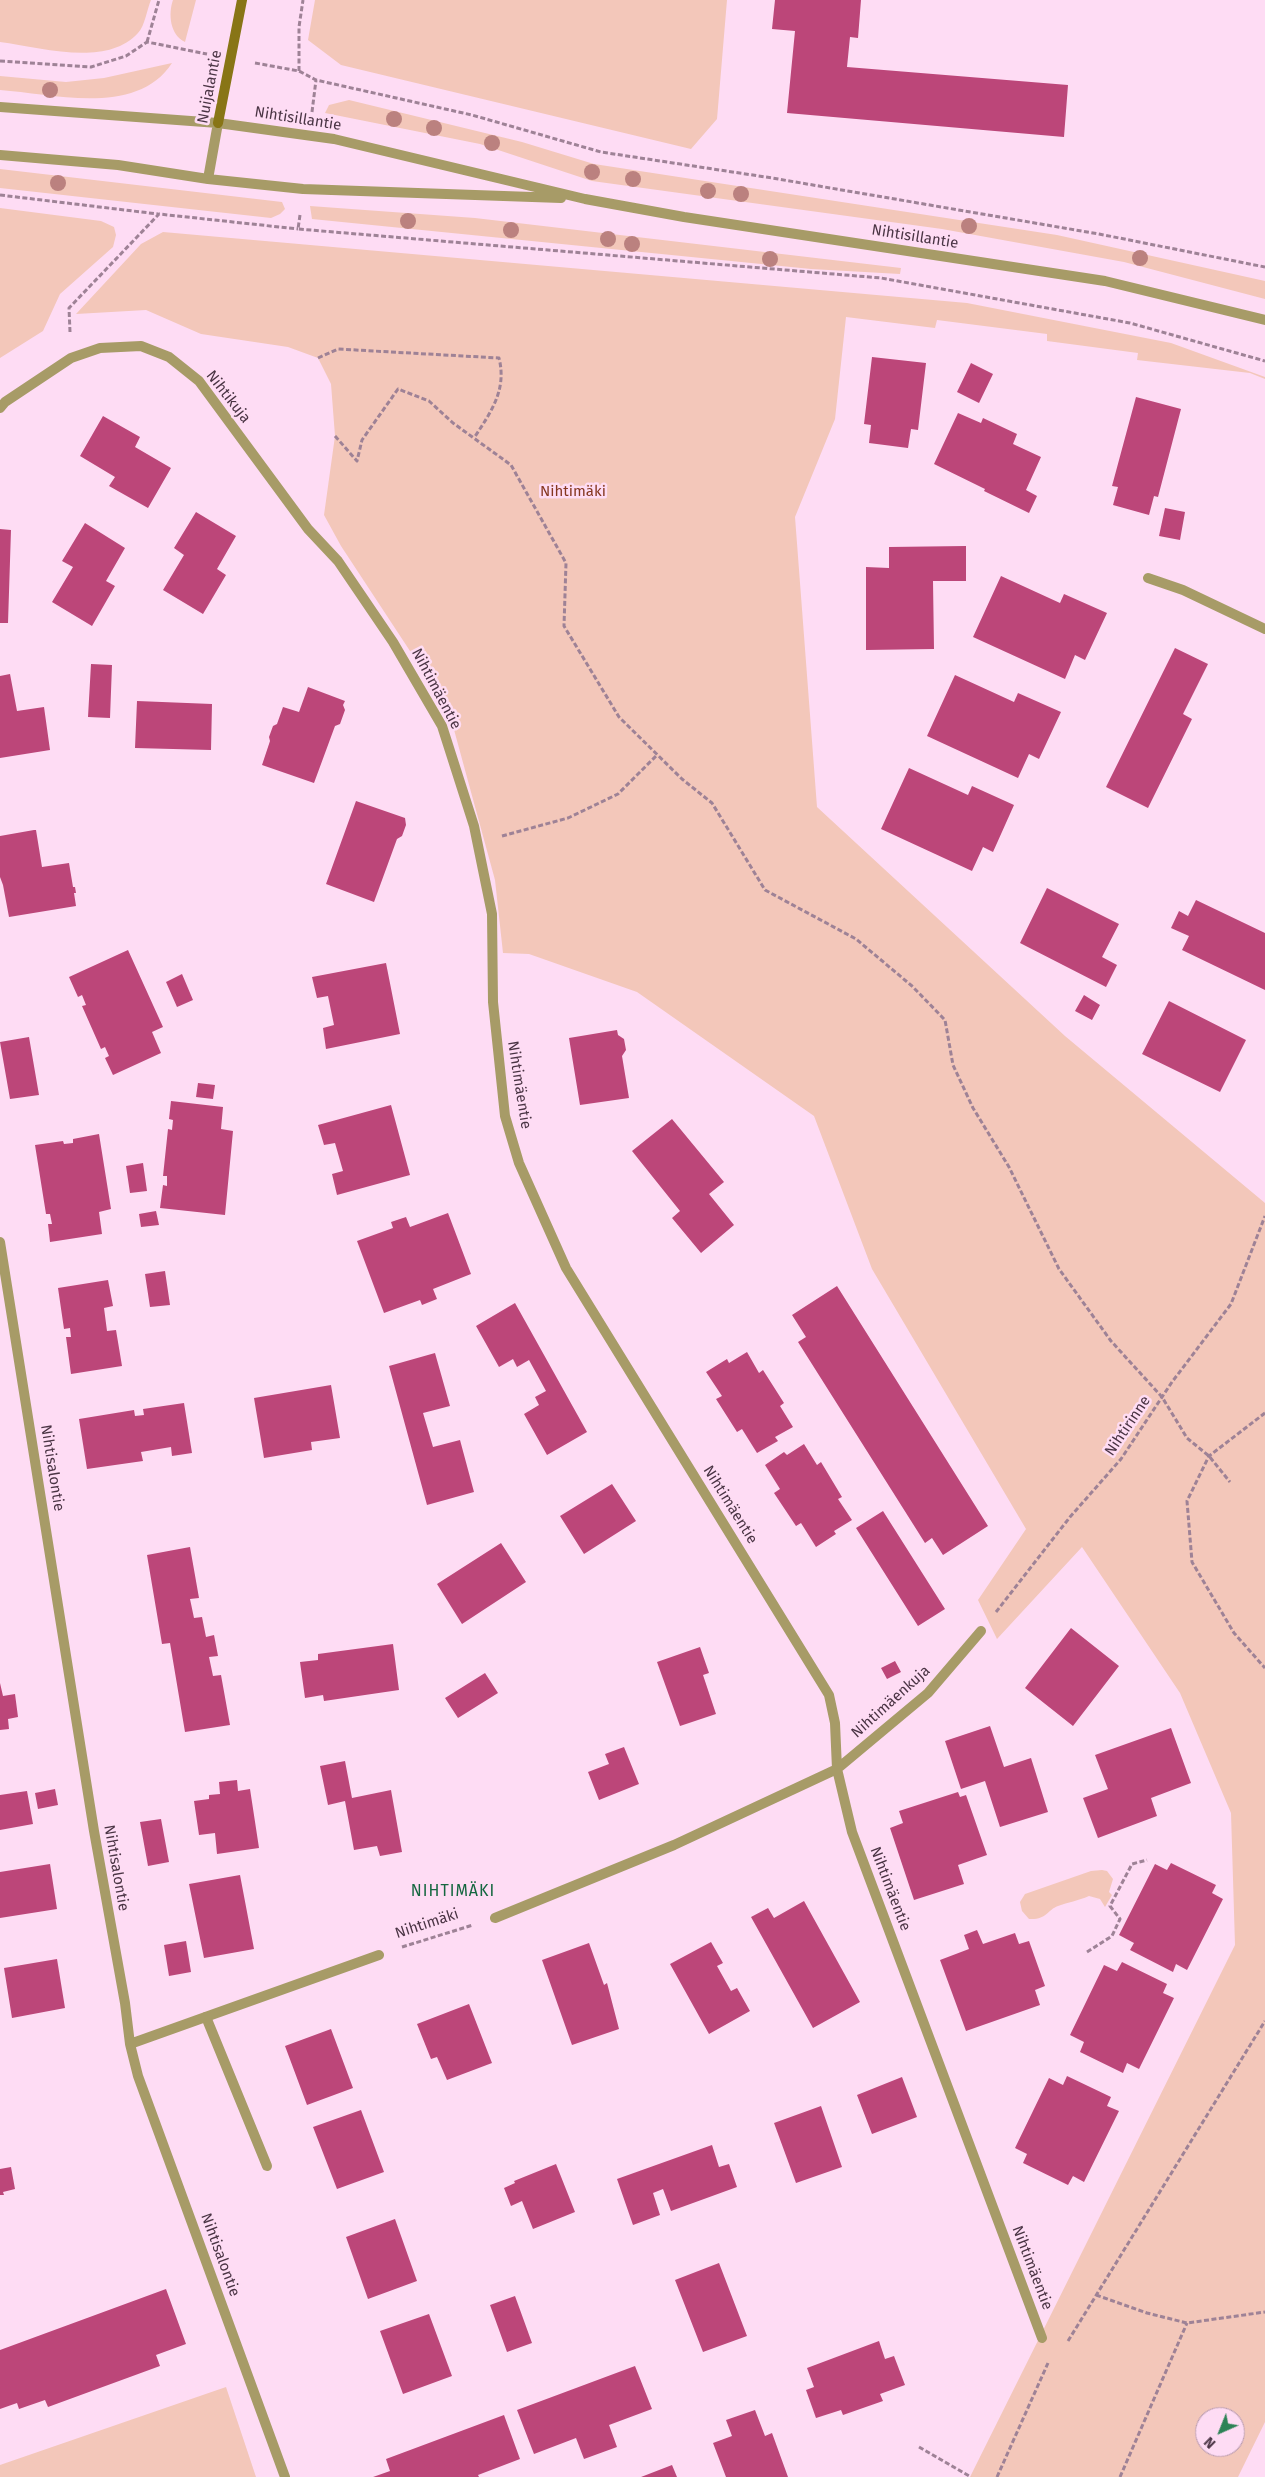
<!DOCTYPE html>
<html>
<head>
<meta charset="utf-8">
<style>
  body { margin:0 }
  #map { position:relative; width:1265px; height:2477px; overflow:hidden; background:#fedcf4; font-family:"Fira Sans",sans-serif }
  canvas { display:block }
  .north { position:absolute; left:1195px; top:2407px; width:50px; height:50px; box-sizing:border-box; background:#fedcf4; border:1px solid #b699ae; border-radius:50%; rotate:224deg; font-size:14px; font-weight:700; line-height:20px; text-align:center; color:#4a3444 }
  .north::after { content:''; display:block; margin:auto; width:18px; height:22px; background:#2c8255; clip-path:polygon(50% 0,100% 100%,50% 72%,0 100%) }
</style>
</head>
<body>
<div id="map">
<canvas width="1265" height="2477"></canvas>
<div class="north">N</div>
</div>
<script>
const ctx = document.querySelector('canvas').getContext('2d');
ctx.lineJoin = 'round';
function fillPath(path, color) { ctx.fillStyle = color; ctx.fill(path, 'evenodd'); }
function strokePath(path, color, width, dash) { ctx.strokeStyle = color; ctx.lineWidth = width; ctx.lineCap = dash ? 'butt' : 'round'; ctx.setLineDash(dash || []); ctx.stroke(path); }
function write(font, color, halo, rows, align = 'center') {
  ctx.font = font + ' "Fira Sans",sans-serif'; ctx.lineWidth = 5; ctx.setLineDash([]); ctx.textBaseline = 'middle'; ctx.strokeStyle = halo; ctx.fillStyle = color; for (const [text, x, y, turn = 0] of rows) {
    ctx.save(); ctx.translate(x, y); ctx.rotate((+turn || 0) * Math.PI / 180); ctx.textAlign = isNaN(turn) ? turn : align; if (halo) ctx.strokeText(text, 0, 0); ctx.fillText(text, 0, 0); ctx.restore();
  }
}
fillPath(new Path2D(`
  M0,0H151C147,9 145,26 138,33C106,68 41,47 0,42Z
  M173,0H196L185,42C170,35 168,14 173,0Z
  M315,0H727L717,119L691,149L341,65L308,40Z
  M172,63C137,117 54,94 0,90V76L66,82L104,78Z
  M349,100L522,142L594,164L1057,235L1265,281V299L1124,262L942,229L592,181L480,144L325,113L329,105Z
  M0,169L282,202L285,209L280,214L271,218L0,188Z
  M310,206L475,218L901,268L900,274L811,269L312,219Z
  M0,208L101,221L114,227L116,235L113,247L60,294L43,331L0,358Z
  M163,232L967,303L1171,343L1265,377V379L1250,373L1137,360L1138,353L1047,341V334L937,320L935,328L846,317L835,419L795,517L817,807L1065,1036L1265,1203V2422L1238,2477H970L1235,1945L1231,1813L1180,1693L1082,1547L997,1639L978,1600L1026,1529L872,1269L814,1116L637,992L529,954L503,953L495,880L453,726L410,651L341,546L324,515L335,436L331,384L318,358L288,347L201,334L146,310L76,314L141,244ZM1205,2417H1235V2447H1205Z
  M1102,1870L1107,1871L1113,1879L1109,1892L1112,1895L1105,1907L1100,1899L1089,1896C1078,1901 1068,1902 1058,1906C1047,1910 1047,1920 1029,1919L1022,1911L1020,1902L1025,1894L1091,1871Z
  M226,2387L256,2477H0V2465Z`), '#f3c7ba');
fillPath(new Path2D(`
  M775,0H861L858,38L850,37L847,67L1068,85L1064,137L787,113L795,31L772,29Z
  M872,357L926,363L918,430L911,429L908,448L869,443L871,425L864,424Z
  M971,363L993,374L979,403L957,392Z
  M1136,397L1181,409L1158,497L1154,496L1149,515L1113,505L1118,487L1112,486Z
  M958,413L981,423L983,418L1017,434L1013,444L1041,457L1026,490L1037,496L1029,513L984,491L985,489L934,464Z
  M103,416L140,437L135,447L171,468L148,508L109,486L115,477L80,456Z
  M1165,508L1185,512L1180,540L1159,536Z
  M196,512L236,536L217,569L226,575L203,614L163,590L184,555L174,548Z
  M85,523L125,548L106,581L115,586L92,626L52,602L73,567L62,561Z
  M0,529L11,530L8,623H0Z
  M966,546V581H933L934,649L866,650V567L889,568V547Z
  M1001,576L1060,603L1064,594L1107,613L1085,660L1075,655L1065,679L973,637Z
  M1175,648L1208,664L1183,714L1192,719L1148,808L1106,787Z
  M91,664L112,665L110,718L88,717Z
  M10,674L17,711L44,707L50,750L0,758V676Z
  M955,675L1014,702L1018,693L1061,712L1039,759L1029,754L1018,778L927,736Z
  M308,687L345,701L343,705L345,710L340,724L335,726L314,783L262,765L270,741L269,737L273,726L277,724L283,707L299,712Z
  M137,701L212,704L211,750L135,748Z
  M909,768L968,795L972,786L1014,805L993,852L983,847L972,871L881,829Z
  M356,801L405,818L406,825L402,836L397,839L374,902L326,884Z
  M34,830H36L42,867L69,863L73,887H75L76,893H74L76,906L9,917L3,885L0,877V836Z
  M1047,888L1119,924L1102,957L1117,965L1106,987L1020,943Z
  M1196,900L1265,933V990L1182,950L1189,936L1171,928L1179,911L1188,916Z
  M128,950L163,1027L152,1032L161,1053L113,1075L105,1058L109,1056L105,1047L101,1049L82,1006L86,1005L82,995L78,997L69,977Z
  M386,963L400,1034L326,1049L323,1028L334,1025L328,996L317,998L312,977Z
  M182,974L193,1000L177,1007L166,982Z
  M1084,995L1100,1005L1092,1020L1075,1011Z
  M1169,1001L1246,1040L1220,1092L1142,1054Z
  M617,1030L618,1035L624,1039L626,1050L622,1056L629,1098L580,1105L569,1038Z
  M29,1037L39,1095L10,1099L0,1042Z
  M198,1083L215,1085L213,1099L196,1097Z
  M171,1101L223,1107L221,1129L233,1131L225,1215L160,1208L163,1185L167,1186V1176H163L168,1129L172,1130L173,1120L169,1119Z
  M391,1105L410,1175L337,1195L332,1174L343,1171L335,1143L324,1145L318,1125Z
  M672,1119L724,1182L709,1194L734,1225L701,1253L672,1218L680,1211L632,1151Z
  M99,1134L111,1209L99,1212L102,1234L50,1242L48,1224H52L50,1214H46L35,1145L63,1141L64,1144L73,1143V1139Z
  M143,1163L147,1191L130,1193L126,1166Z
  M156,1211L159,1225L141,1227L139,1214Z
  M448,1213L471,1274L433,1289L437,1299L422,1305L420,1300L384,1313L357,1241L393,1228L391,1222L406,1217L410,1227Z
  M165,1271L170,1305L150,1307L145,1274Z
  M108,1280L113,1306L104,1308L107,1331L116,1330L122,1366L71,1374L66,1337H71L70,1328L64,1329L58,1288Z
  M837,1286L988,1526L943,1555L932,1538L925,1543L798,1342L806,1337L792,1315Z
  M515,1303L587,1432L547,1455L524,1414L539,1405L535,1397L546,1391L529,1360L517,1367L513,1359L499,1367L476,1326Z
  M747,1352L759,1373L763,1370L784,1403L780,1406L793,1427L775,1437L778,1441L757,1453L742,1429L737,1432L716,1399L722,1396L706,1372L727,1359L729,1363Z
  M435,1353L450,1406L423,1413L433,1447L460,1440L474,1492L427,1505L389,1366Z
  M331,1385L340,1438L311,1442L312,1450L264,1458L254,1398Z
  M184,1403L192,1453L172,1456L171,1447L141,1452L143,1461L87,1469L79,1419L134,1410L135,1416L144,1415L143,1409Z
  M804,1444L817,1465L821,1462L842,1497L838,1499L852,1520L834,1531L836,1534L816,1547L801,1523L796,1526L774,1493L780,1489L765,1465L784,1452L787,1455Z
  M612,1484L636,1521L584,1554L560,1516Z
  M883,1511L945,1609L918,1626L856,1528Z
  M501,1543L526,1582L462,1624L437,1584Z
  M190,1547L199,1598L190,1599L194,1618L202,1617L206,1637L214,1635L218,1656L209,1657L213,1676L221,1675L230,1725L185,1732L170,1643L162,1644L147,1555Z
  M1071,1628L1119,1666L1073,1726L1025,1688Z
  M393,1644L399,1690L324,1701L323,1695L305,1698L300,1662L318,1660V1654Z
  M700,1647L709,1673L703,1675L716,1714L680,1726L657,1662Z
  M895,1661L901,1672L887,1679L881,1668Z
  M485,1673L498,1693L458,1718L445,1698Z
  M0,1683L3,1696L15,1694L18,1717L8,1719L9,1729L0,1730Z
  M990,1726L1004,1767L1031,1758L1048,1812L1000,1827L985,1781L961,1789L945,1741Z
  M1171,1728L1191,1783L1151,1798L1157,1816L1098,1838L1083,1798L1108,1789L1095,1755Z
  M624,1747L639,1784L599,1800L588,1772L609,1764L605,1754Z
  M345,1761L352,1798L391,1790L402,1852L380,1856L377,1846L354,1850L345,1801L328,1805L320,1766Z
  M237,1780L238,1791L250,1789L259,1848L217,1854L215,1833L199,1835L194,1801L209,1799V1795L220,1794L219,1782Z
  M55,1789L58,1805L38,1809L35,1793Z
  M27,1791L33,1824L0,1830V1795Z
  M958,1792L960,1797L966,1795L987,1855L958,1865L964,1884L914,1900L890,1828L903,1823L899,1811Z
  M161,1819L169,1862L148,1866L140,1822Z
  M1171,1863L1216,1885L1212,1893L1223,1899L1187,1970L1176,1964L1173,1972L1130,1950L1134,1943L1119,1935L1155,1864L1167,1870Z
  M50,1864L57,1909L0,1918V1872Z
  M240,1875L254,1949L204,1958L189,1884Z
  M804,1901L860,2002L813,2028L751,1917L768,1908L774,1918Z
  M977,1930L983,1944L1015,1933L1019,1944L1029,1941L1045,1986L1035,1990L1040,2005L966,2031L940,1960L969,1949L964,1935Z
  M186,1941L191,1972L169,1976L164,1945Z
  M711,1942L723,1963L717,1966L731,1991L737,1988L750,2011L709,2034L670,1964Z
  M589,1943L604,1985L607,1983L619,2029L572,2045L542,1960Z
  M57,1959L65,2008L12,2018L4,1968Z
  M1122,1962L1167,1984L1163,1993L1174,1998L1139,2069L1127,2063L1123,2073L1080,2052L1084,2042L1070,2035L1104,1965L1117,1971Z
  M469,2004L492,2063L447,2080L437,2057L431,2059L417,2024Z
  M331,2029L353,2088L307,2105L285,2046Z
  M1067,2076L1111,2097L1107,2106L1119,2111L1084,2182L1073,2176L1068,2185L1023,2163L1027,2154L1015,2148L1049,2078L1063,2085Z
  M902,2077L917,2117L872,2134L857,2095Z
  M821,2106L842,2167L796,2183L774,2123Z
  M361,2110L384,2172L337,2189L313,2127Z
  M712,2145L719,2167L729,2164L737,2187L671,2211L663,2189L653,2193L660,2215L633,2225L617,2179Z
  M556,2164L575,2212L533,2229L522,2201L511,2206L504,2188L515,2183L514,2181Z
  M11,2167L15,2189L3,2192L4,2195H0V2169Z
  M395,2219L417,2281L368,2299L346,2237Z
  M719,2263L747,2336L703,2352L675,2280Z
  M166,2289L186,2344L156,2355L160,2366L48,2407L45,2400L19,2409L17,2403L0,2409V2350Z
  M515,2296L532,2343L507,2352L490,2305Z
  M429,2314L452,2376L403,2394L380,2331Z
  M879,2341L885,2359L894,2356L905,2385L880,2394L883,2401L843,2415L841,2410L816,2418L806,2390L814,2387L807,2368Z
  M635,2366L652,2409L609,2425L617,2447L584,2459L576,2438L534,2454L517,2410Z
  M755,2410L765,2436L772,2433L788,2477H726L713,2443L732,2436L726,2420Z
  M504,2415L520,2459L478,2475L479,2477H373L390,2471L386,2459Z
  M672,2465L677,2477H641Z`), '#bc4679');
strokePath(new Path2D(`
  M147,42L159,0
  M0,61L91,67L126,56L147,42L207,54
  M255,63L299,71L316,80L472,115L601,152L772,178L1099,234L1265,267
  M299,71V27L303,0
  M312,112L316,80
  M0,195L158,214
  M300,215L298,229L881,278L1130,323L1265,361
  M70,332L69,308L159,214L298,229
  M318,358L338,349L499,358C507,390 491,412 474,438
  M335,436L357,461L362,440L398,389L429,401L453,423L511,465L566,563L564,626L619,717L682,779L712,803L765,890L856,939L912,986L945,1020L953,1065L973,1108L1009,1167L1059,1269L1111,1341L1162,1397L1187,1438L1209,1456L1230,1482
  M502,836L568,818L618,794L657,755
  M1265,1413L1209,1456L1187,1501L1192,1562L1234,1633L1265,1668
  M996,1612L1070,1517L1121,1459L1172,1382L1231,1304L1265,1216
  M402,1947L473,1925
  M1087,1952L1112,1936L1120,1919L1110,1906L1132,1864L1147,1860
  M1096,2295L1147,2313L1187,2323L1265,2312
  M1068,2341L1265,2021
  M919,2447L971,2477
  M997,2477L1048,2363
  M1120,2477L1187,2323`), '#9e8296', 3, [5, 2.5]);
strokePath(new Path2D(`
  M206,2017L267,2166`), '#a79b67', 10);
strokePath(new Path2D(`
  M0,408L5,402L71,358L100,348L141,346L169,357L199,381L308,529L338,561L393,642L442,726L474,826L492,914L493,1002L505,1116L519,1163L566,1268L829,1695L835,1723L837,1769L852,1832L1042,2338
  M1148,578L1183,590L1265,629
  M0,1242L94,1831L125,2003L130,2044L138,2076L285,2477
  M495,1918L674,1845L837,1769L928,1693L981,1631
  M130,2044L379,1955`), '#a79b67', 10);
strokePath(new Path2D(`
  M0,107L218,123L334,139L585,199L684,217L1105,281L1265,320
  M0,155L118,165L208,179L303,189L561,198
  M208,179L218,123`), '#a79b67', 10);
strokePath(new Path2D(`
  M218,123L242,0`), '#887516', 10);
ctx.fillStyle = '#bb817f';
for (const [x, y] of [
  [50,90],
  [394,119],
  [434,128],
  [492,143],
  [592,172],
  [633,179],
  [58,183],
  [708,191],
  [741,194],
  [408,221],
  [969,226],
  [511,230],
  [608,239],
  [632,244],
  [1140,258],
  [770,259]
]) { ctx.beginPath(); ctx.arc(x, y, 8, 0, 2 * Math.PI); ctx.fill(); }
write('15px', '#4a3444', '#fedcf4', [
  ["Nuijalantie",210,87,-79],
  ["Nihtisillantie",298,119,9],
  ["Nihtisillantie",915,237,9],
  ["Nihtikuja",228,397,52],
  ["Nihtimäentie",436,689,62],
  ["Nihtimäentie",519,1085,81],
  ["Nihtirinne",1128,1426,-56],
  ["Nihtisalontie",52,1468,81],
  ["Nihtimäentie",730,1505,58],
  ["Nihtimäenkuja",891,1702,-42],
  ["Nihtisalontie",116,1868,80],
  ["Nihtimäentie",890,1889,69],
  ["Nihtimäki",427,1924,-18],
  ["Nihtisalontie",220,2255,70],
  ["Nihtimäentie",1032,2268,69]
]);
write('15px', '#853720', '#fedcf4', [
  ["Nihtimäki",573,492]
]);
ctx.letterSpacing = '1px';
write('16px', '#156740', '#fedcf4', [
  ["NIHTIMÄKI",453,1892]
]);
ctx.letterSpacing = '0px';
</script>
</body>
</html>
